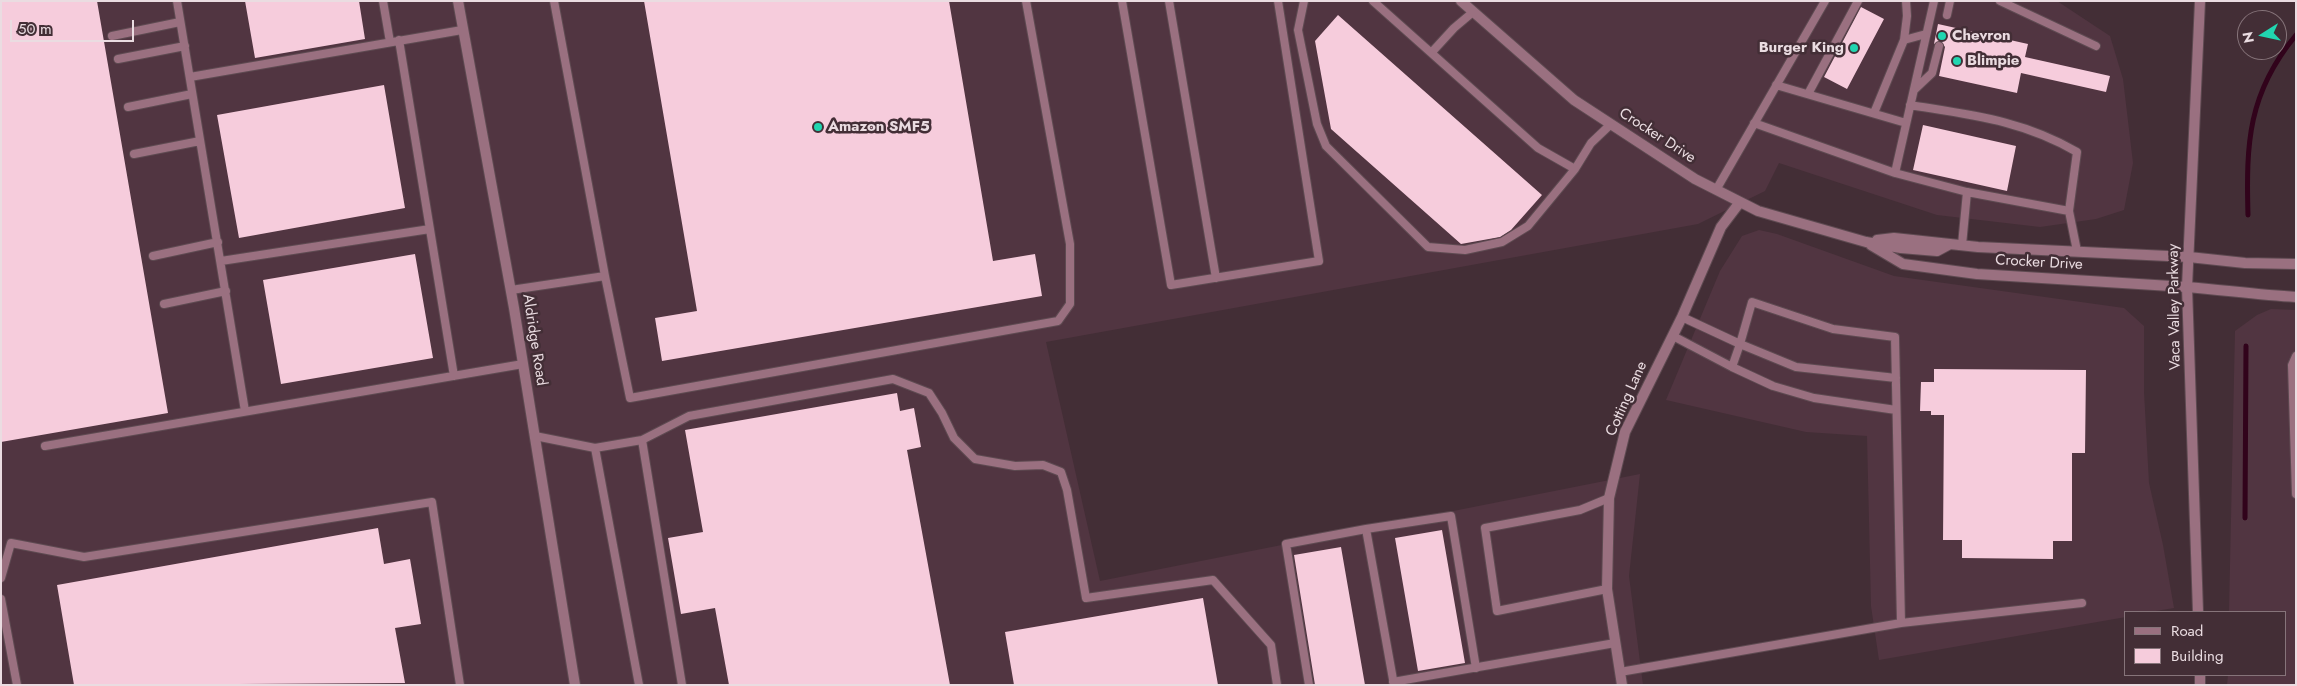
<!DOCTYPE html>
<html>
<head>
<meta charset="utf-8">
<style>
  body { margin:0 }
  #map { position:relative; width:2297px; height:686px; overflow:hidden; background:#432e36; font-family:Jost,sans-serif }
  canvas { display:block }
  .frame { position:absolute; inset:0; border:2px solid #eadce1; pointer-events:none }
  .legend { position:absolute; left:2124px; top:611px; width:162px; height:65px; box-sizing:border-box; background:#432e36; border:1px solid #86747a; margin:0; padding:6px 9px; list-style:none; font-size:15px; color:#eadce1 }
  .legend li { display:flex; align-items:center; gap:10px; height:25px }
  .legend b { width:25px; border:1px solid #86747a }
  .north { position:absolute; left:2237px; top:10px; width:50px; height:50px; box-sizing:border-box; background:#432e36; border:1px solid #86747a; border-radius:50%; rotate:260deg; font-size:14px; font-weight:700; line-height:20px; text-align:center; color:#eadce1 }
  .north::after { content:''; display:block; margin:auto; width:18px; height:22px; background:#21d5b0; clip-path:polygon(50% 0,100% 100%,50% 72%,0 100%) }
  .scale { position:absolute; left:10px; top:20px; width:124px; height:22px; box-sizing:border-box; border:2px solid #eadce1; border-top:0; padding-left:6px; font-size:15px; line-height:18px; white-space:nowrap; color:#eadce1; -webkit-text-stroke:4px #432e36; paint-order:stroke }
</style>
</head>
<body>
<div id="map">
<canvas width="2297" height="686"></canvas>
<div class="frame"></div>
<ul class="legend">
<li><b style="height:6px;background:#9a7080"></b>Road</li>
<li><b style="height:14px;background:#f6ccdc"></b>Building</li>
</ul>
<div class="north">N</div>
<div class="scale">50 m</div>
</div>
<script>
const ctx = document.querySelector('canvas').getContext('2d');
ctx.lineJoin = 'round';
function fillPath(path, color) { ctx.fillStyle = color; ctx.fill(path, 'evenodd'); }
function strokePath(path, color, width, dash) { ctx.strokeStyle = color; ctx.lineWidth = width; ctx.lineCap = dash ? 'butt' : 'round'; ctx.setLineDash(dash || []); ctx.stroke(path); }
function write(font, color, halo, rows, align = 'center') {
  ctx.font = font + ' Jost,sans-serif'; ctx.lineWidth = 5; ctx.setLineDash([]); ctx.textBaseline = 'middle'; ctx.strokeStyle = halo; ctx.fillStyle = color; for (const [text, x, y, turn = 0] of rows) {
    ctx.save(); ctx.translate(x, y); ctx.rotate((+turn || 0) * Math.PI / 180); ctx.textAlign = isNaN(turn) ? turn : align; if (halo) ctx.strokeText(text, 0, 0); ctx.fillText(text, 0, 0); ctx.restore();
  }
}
fillPath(new Path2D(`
  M1,1H2057L2110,36L2123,79L2133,163L2124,210L2096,219L2040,227L1937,215L1779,163L1765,191L1698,224L1046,342L1100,581L1640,474L1629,576L1643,685H1Z
  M1759,230L1777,234L1894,276L2124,308L2144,326V392L2149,483L2163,545L2174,608L2150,612H2126V617L1879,660L1871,606L1867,436L1806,432L1666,400L1720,271L1742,236Z
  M2271,309L2296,310V685H2227L2228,675H2286V612H2229L2235,331L2257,315Z`), '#513541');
strokePath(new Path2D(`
  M2248,215C2246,143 2248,93 2296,35
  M2245,518L2246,346`), '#31031b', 5);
fillPath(new Path2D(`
  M1,1H97L168,413L1,442Z
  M245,1H359L365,39L255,58Z
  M644,1H949L993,261L1035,254L1042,296L662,361L655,318L697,311Z
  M1861,7L1884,19L1847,89L1824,77Z
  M1338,15L1542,195L1511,230L1500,237L1461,244L1331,129L1315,41Z
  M1938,24L2028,44L2025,57L2110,76L2106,92L2021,73L2017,93L1939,76L1945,47L1941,41L1934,44Z
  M384,85L405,208L239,238L217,115Z
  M1923,125L2016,146L2007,191L1913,170Z
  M415,254L433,358L281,384L263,280Z
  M1934,369L2086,370L2085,453H2072V541H2053V559L1962,558V540H1943L1944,415H1931V411H1920L1921,382H1934Z
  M897,393L900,411L914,408L921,447L907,450L950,685H729L715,608L681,614L668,538L703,532L685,430Z
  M378,528L384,564L410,559L421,624L395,628L405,683L74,685L57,585Z
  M1442,530L1465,663L1418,671L1395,538Z
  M1341,547L1365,685H1315L1294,555Z
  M1203,598L1218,685H1014L1005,632Z`), '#f6ccdc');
const service = new Path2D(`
  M177,1L245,411
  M383,1L390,42
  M554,1L605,276
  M1122,1L1171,285L1319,261L1278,1
  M1169,1L1216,278
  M1304,1L1298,30L1317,124L1326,146L1428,247L1465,250L1502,242L1528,226L1575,169L1591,143L1611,124
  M1373,1L1538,148L1575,169
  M2000,1L2096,46
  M1947,15L1950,1
  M112,36L180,22
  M399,40L454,376
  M1904,40L1907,16L1906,1
  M1432,52L1454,28L1473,12
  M118,59L185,46
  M190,77L462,30
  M1776,85L1906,123
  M1914,90L1932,73L1939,46
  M1808,94L1858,1
  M1910,105C1971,115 2022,120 2077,152L2069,211L2077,251
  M128,107L192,94
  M1874,113L1904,40L1926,34
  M1754,123L1895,173L1934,1
  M134,154L200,141
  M1895,173L1967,192L2069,211
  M1716,190L1825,1
  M1962,245L1967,192
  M153,256L218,242
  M221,261L430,229
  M511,290L605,276L630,398L1058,321L1070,304V244L1026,1
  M164,304L226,291
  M1673,336L1732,367L1740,344L1796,367L1896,378
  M1732,367L1773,386L1814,398L1896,410
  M535,436L595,448L639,685
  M642,440L689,416L893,379L929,393L942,413L954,438L975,459L1015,466L1043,465L1061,472L1067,490L1086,598L1213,580L1271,645L1277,685
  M45,446L523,364
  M595,448L642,440L682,685
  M2296,494L2292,365L2296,356
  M1366,529L1451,516L1476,668
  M1,578L11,543L84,557L432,502L460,685
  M1607,589L1497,611L1485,528L1580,510L1609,498
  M1,599L17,685
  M1901,623L2082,603
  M1620,672L1901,623L1895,337L1833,329L1752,302L1740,344L1682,317
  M1393,682L1615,643
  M1309,685L1286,544L1366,529L1394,685`);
const minor = new Path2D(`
  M458,1L514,308L575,685
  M1461,1L1574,100L1695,179L1758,211L1866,242L1901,248L1937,251L1950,244
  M1877,240L1894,238L1978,247L2189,257
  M1871,245L1903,264L1977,274L2187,287
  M1622,685L1607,589L1609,498L1625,432L1682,317L1721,227L1740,202`);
const tertiary = new Path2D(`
  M2189,257L2245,263L2296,264
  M2187,287C2224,290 2259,295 2296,297
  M2198,612L2187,287L2200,1
  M2200,675V685`);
strokePath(service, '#5e4a51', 10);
strokePath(minor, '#5e4a51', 12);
strokePath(tertiary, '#5e4a51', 12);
strokePath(service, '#9a7080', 8);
strokePath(minor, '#9a7080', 10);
strokePath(tertiary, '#9a7080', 10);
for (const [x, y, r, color] of [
  [1942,36,5,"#21d5b0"],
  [1854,48,5,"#21d5b0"],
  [1957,61,5,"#21d5b0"],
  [818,127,5,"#21d5b0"]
]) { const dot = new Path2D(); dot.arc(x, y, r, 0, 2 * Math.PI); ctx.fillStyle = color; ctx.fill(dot); strokePath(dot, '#432e36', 2); }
write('bold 15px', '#eadce1', '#432e36', [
  ["Chevron",1952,36],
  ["Burger King",1844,48,"right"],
  ["Blimpie",1967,61],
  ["Amazon SMF5",828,127]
], 'left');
write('15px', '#eadce1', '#432e36', [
  ["Crocker Drive",1657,136,33],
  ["Crocker Drive",2039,263,3],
  ["Vaca Valley Parkway",2175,307,-91],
  ["Aldridge Road",534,340,81],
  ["Cotting Lane",1627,399,-66]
]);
</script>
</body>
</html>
